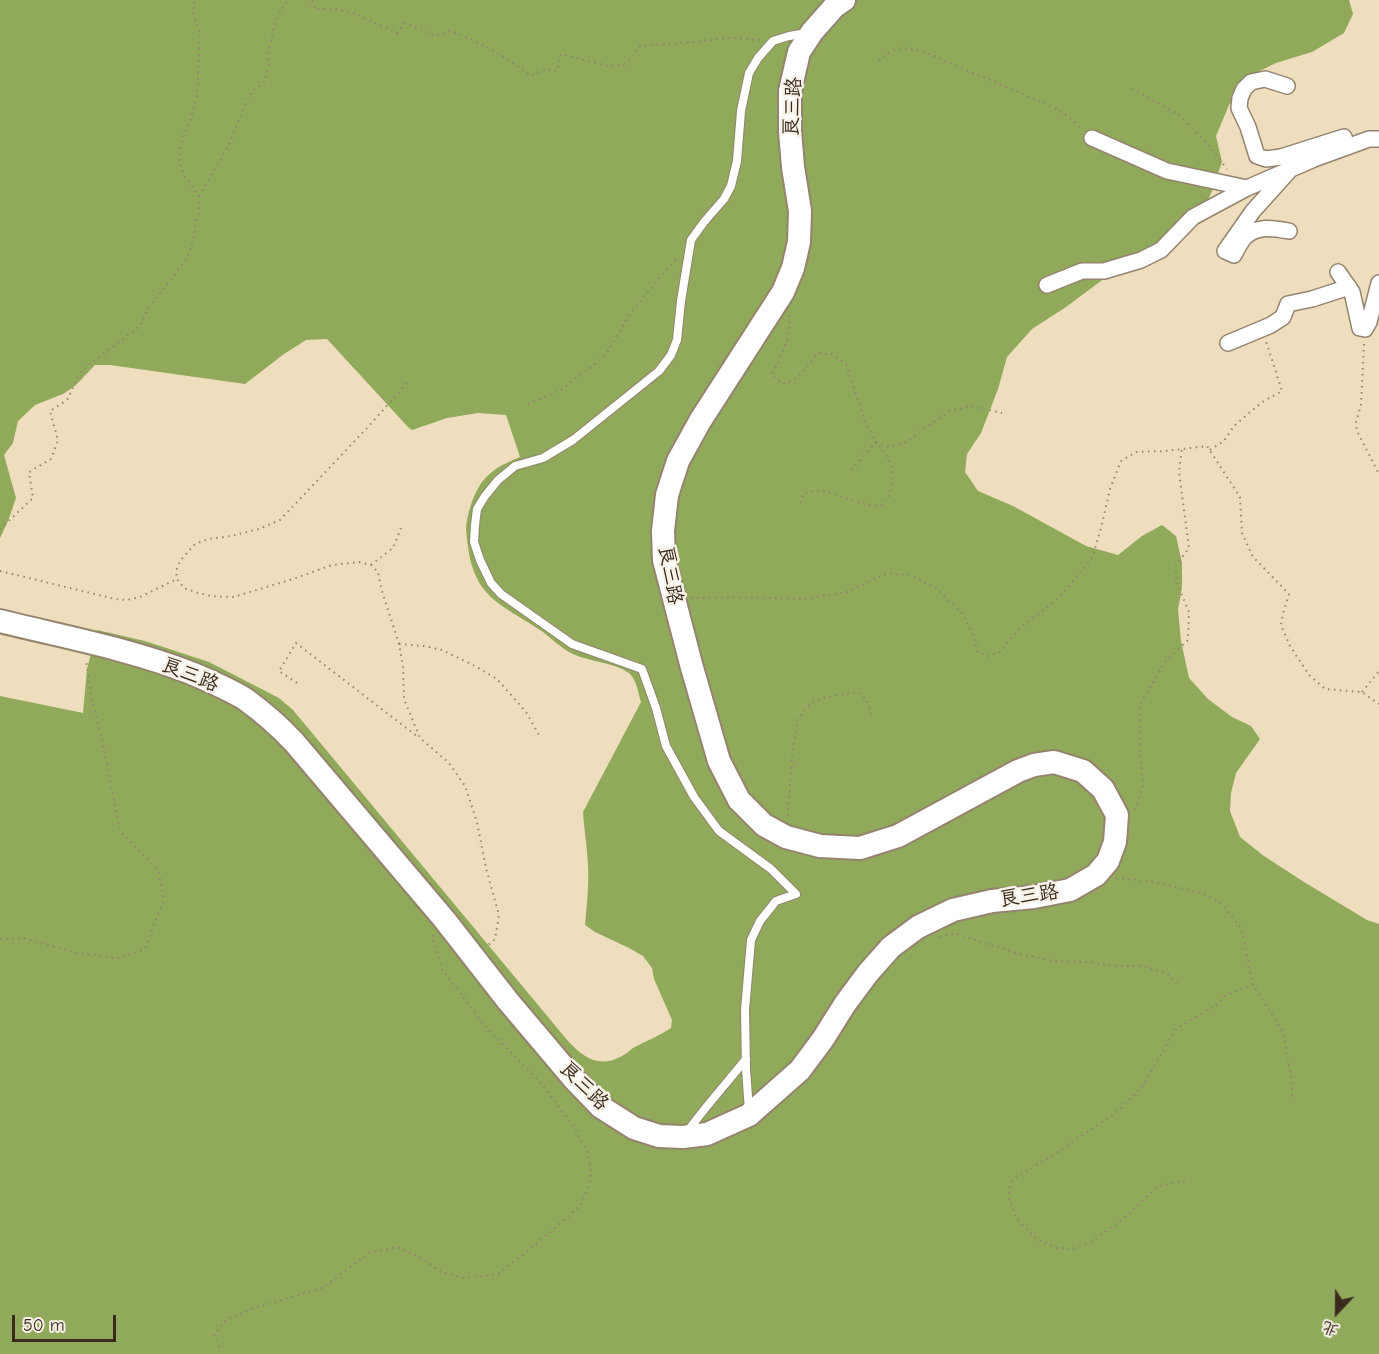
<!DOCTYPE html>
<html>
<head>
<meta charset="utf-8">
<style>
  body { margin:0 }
  #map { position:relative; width:1379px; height:1354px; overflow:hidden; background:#eedebd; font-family:"Comic Neue","LXGW WenKai TC",sans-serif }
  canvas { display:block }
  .north { position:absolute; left:1307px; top:1282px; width:60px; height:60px; -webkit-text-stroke:4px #f7f3e8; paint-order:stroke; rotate:202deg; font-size:16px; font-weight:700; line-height:24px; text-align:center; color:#3b2a1e }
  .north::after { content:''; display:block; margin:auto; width:21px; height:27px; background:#3b2a1e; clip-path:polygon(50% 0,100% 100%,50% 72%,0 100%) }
  .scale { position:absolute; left:12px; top:1315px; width:104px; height:27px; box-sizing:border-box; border:3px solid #3b2a1e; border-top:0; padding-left:8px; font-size:18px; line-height:21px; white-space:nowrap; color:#3b2a1e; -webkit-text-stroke:4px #f7f3e8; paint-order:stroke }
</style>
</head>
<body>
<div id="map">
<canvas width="1379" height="1354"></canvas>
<div class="north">北</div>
<div class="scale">50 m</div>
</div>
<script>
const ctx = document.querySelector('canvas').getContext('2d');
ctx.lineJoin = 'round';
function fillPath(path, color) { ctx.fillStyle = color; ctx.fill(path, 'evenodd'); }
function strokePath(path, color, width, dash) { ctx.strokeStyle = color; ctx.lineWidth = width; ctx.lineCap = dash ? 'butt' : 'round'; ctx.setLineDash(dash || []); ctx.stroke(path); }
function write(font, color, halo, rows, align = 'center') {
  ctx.font = font + ' "Comic Neue","LXGW WenKai TC",sans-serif'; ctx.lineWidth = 5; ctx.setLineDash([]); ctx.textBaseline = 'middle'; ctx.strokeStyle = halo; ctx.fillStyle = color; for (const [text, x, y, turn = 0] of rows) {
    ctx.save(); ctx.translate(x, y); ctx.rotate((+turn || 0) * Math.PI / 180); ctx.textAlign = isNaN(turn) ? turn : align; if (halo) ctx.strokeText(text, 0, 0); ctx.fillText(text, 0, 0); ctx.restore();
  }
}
fillPath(new Path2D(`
  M0,0H1349L1353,14L1344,33L1312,52L1276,63L1247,77L1229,105L1216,136L1222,162L1212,191L1202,213L1175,239L1129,260L1066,307L1032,329L1007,357L998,389L981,433L967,454L965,472L978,491L1013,506L1086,546L1118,555L1142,536L1162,525L1176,536L1182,563V587L1178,610L1181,641L1189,678L1208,699L1232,717L1251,726L1260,739L1236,773L1231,793L1230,811L1240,837L1264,856L1304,882L1367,920L1379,924V1354H0V696L83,713L87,669L97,630L145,641L209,662L279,698L293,710L568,1041C583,1057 599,1069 622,1056C626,1054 629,1051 633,1048C646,1041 659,1036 671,1028L672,1020L654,979L652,968L643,956L629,948L595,932L585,925C587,905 589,884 588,864C587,846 584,829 583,812L641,702C638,693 637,680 629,673C613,662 590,662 573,654C561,648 553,640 543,632C504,605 475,600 468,547C467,538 465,529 467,520C471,502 477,483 492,472C500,465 511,461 520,457L506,415L478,413L447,418L412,430L408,427L327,339L306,340L284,354L245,384L110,365H95L75,386L63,394L35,405L18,421L13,443L4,455L16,498L8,521L0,538Z`), '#90a95a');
const lane = new Path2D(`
  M749,1111L746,1069L745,1010L751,940L760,921L776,901L796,894L771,869L719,831L694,797L666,746L656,708L642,669L572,644L501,594L491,583L480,560L474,542L475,525L477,509L485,496L498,480L515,466L543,458L573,440L659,371L671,355L677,340L681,301L691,240L704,222L724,199L731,186L737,161L741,111L749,73L758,58L773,41L789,36L807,33
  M687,1132C705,1107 726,1084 746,1059`);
const street = new Path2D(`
  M1287,86L1265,79L1251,82L1244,89L1240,98L1239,108L1248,127L1257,156L1266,159L1281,157L1344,137L1347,147
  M1092,138L1167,171L1247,188L1314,159L1369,139H1379
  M1289,171L1253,211L1225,251L1234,255C1237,249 1240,243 1244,238C1256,225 1273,228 1289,231
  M1338,272L1352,292L1360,328L1365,329L1369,322L1379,283
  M1047,285L1082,271H1104L1141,260L1161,250L1193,217L1247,188
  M1228,343L1271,325L1283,317L1288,304L1312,299L1349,287`);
const primary = new Path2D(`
  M0,621C64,637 130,649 191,673C210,681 229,689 245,699C263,712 279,726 294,742L444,919L508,1001L573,1078L601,1107L634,1128L659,1136L683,1137L707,1134L749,1115L800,1070L823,1039L845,1004L868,973L891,947L918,927L953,910L992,901L1034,897L1070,890L1096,875L1108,861L1115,842L1117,815L1103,789L1083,771L1054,762L1034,765L1018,771L898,836L860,848L820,846L786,837L764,825L739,800L719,761L691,664L664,560L663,531L667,495L678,461L700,421L783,292L793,268L799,242L800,211L793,167L790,131V91L799,52L812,32L835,6L844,0`);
strokePath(lane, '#94846e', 10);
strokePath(street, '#94846e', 18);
strokePath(primary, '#94846e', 26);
strokePath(new Path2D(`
  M312,0L315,9H335L356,14L397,33L405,23L436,36L450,31C482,42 504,56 531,76L546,69L557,71L561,54L608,66L626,64L640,46L694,42L729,38L761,40
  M879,61C896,44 903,47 924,52L1053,107L1068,116L1081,128
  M1132,88L1180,116L1204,140L1227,169
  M199,196L230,143L244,106L253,90L264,83L268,66L269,50L273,31L281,10L288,0
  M789,315C793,335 780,357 772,375L783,384C786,382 790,382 793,380C804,374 809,361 819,353L832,354L846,364L864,419L876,442L889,447L906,442L949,411L971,406L1002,413
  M1364,344L1361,405L1356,422L1357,431L1379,474
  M407,383L367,428L280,520L259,529L231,536L208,539L195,544L180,561L176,571L177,579L184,588L198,593L211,596L233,597L293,579L332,565L359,562L371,565L378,572L381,588L399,644L403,666L404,699L420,738L449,763L465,786L477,822L486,868L499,915L495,939L487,946
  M528,404L561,390L605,356L632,311L676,259
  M1210,450L1224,441L1234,426L1249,413L1264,401L1282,391L1266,341
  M801,503L803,494C824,484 841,499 861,503C867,505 874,505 881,506L890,495L893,471L888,458L876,442L848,474
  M0,529L33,498L29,472L51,459L58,440L50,411L67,400L81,371L140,326L148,308L187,259L193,240L199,209V196L184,175L179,159L183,136L191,119L197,95L200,34L193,14L195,0
  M371,565L393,548L401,528
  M0,571L115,599L127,600L140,597L177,579
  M691,598L728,597L807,599L847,592L888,573L913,576L937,589L962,613L974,637L977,651L988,656L1000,652L1019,629L1059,598L1092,558L1101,528L1110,489L1121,461L1136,452L1166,451L1207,446L1240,497L1242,533L1253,557L1289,594L1283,613L1281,625L1290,646L1309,675L1325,689L1362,692L1379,704
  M399,644L424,646L442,650L475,666L497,679L526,712L539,735
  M297,683L279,671L296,643L418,737
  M1362,692L1379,671
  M1134,809L1136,808L1143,783L1139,734L1141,703L1165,662L1188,640L1189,612L1176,581V565L1189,548L1179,472L1182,448
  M788,816L792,756L798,719L811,703L826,697L858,692L866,699L873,717
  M1116,878L1148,881L1202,893L1222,904L1242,929L1253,985L1283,1032L1291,1077L1293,1101
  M940,937L954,933L1019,954L1054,961L1090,962L1114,966H1143L1168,974L1178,986
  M0,939L23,938L77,953L118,958L145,949L164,899L158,870L120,831L105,754L91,694L86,659
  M1185,1181L1158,1186L1123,1219L1091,1242L1073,1249L1056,1248L1036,1239L1017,1219L1009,1200L1010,1184L1015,1178L1049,1158L1118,1111L1142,1087L1176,1029L1216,1005L1226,995L1253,985
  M219,1347L214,1335L227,1319L252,1309L322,1288L369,1253L397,1247L422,1258L441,1272L465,1278L498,1274L535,1245L580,1206L587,1190L591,1175L588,1153L573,1126L541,1083L484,1025L442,969L432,937L434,934`), '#94846e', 2, [1.5, 4.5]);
strokePath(lane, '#fff', 8);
strokePath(street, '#fff', 15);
strokePath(primary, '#fff', 22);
write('20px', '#3b2a1e', '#f7f3e8', [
  ["良三路",793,107,-87],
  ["良三路",670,575,80],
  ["良三路",190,675,22],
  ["良三路",1029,896,-8],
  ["良三路",584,1086,45]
]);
</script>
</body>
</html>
